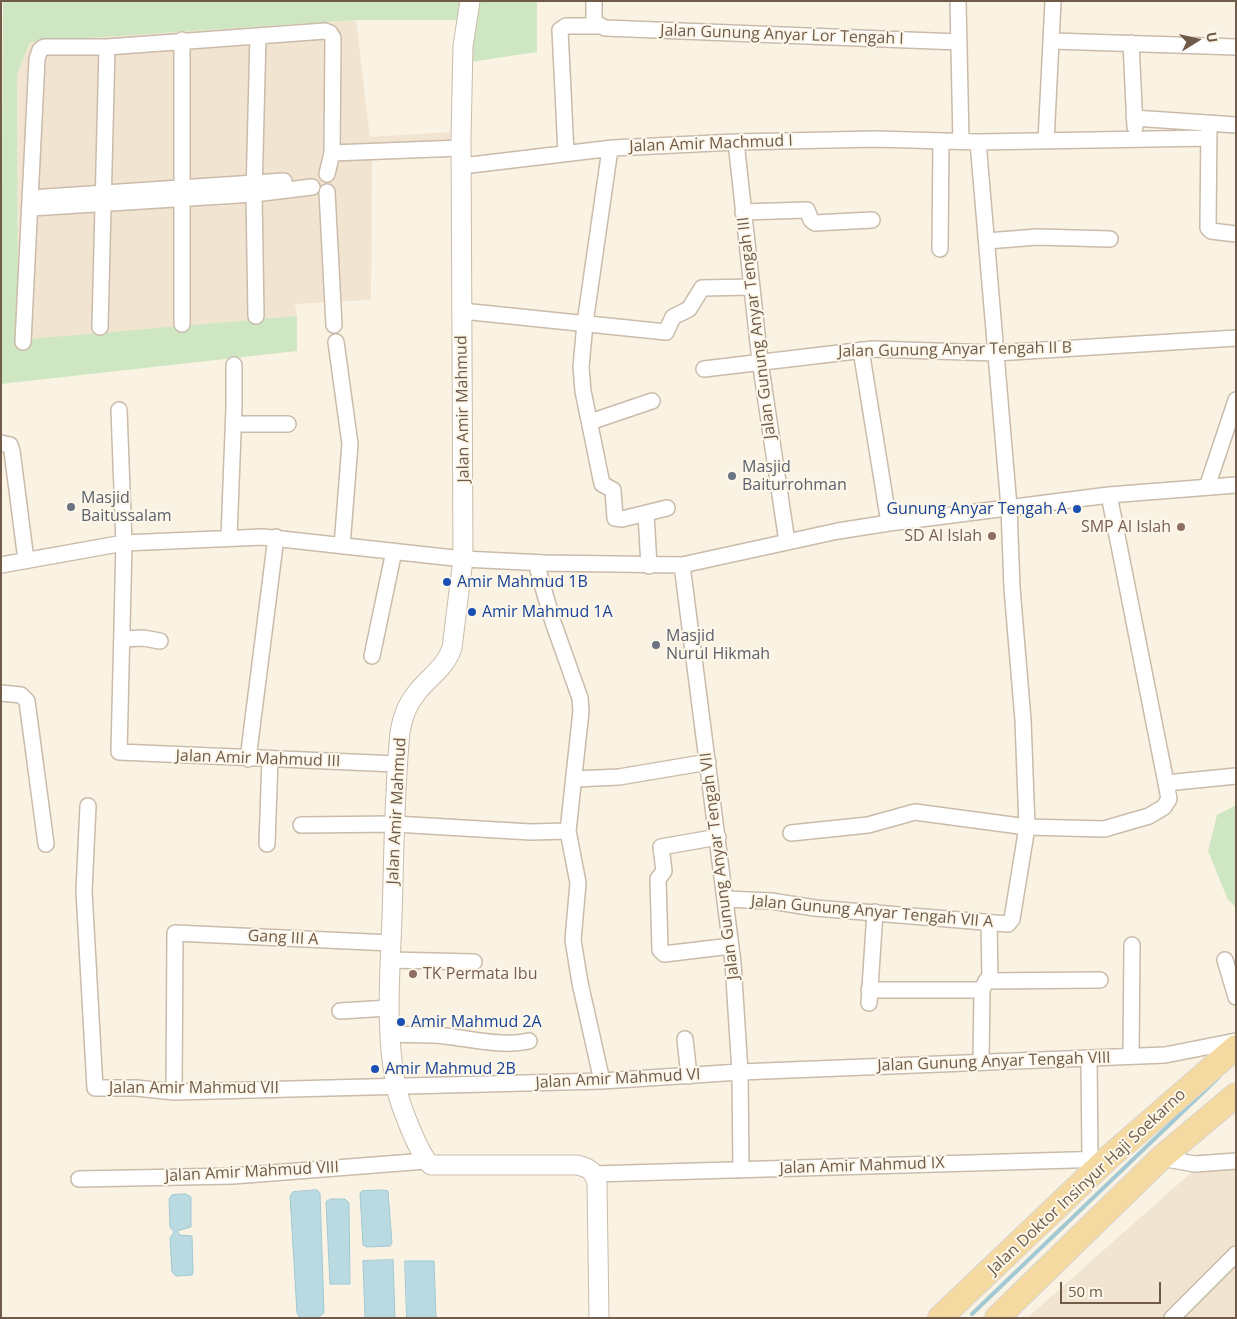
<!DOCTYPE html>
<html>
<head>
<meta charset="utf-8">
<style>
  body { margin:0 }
  #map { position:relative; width:1237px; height:1319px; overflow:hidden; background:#faf3e3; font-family:"Open Sans",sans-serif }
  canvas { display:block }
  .frame { position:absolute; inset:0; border:2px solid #705b4b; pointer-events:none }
  .north { position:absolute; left:1172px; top:15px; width:50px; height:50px; -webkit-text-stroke:4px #fdf7e9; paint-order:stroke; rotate:80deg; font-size:14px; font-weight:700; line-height:20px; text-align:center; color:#705b4b }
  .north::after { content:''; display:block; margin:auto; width:18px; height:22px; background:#705b4b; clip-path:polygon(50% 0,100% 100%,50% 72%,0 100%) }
  .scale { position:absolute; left:1060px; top:1282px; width:101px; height:22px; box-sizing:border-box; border:2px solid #705b4b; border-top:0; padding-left:6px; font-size:15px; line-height:18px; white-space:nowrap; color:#705b4b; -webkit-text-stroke:4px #fdf7e9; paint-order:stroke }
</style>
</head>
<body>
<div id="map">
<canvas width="1237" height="1319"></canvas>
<div class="frame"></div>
<div class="north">U</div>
<div class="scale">50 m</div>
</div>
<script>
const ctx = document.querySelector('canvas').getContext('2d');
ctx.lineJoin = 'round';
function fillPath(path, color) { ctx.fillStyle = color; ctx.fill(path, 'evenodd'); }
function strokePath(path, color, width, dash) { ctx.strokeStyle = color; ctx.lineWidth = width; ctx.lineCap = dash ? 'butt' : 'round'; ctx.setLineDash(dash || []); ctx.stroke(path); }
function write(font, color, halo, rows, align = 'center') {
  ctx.font = font + ' "Open Sans",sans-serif'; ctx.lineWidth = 4; ctx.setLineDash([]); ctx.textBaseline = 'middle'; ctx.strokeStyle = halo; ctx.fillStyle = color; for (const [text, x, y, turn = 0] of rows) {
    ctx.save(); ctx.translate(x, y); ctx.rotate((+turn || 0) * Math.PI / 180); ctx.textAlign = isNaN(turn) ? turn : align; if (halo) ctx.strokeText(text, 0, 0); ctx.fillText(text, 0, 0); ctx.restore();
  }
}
fillPath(new Path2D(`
  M356,20L370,137L450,132L449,151L372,156L371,300L295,304L297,316L18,341L17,75L30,42Z
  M1236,1166V1318H1027L1193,1171Z`), '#f1e5d2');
fillPath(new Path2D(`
  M3,1H464L461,20H356L30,42L17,75L18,340L297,316V351L1,384Z
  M473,1H537V52L464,63Z
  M1236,805V907L1228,900L1208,851L1217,815Z`), '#cfe6c3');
const water = new Path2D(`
  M317,1190L320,1193L324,1313L317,1318H300L297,1313L290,1196L293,1192Z
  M383,1190L388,1191L392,1243L390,1246L367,1247L363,1245L360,1193L362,1191Z
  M186,1194L191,1197V1227L177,1231L180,1235L192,1236L193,1272L192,1275L176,1276L172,1272L170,1238L174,1232L170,1227L169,1199L172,1195Z
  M331,1199H345L349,1203L350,1284H330L326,1202Z
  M393,1260L395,1318H365L363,1261Z
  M405,1261H434L436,1318H407Z`);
fillPath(water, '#badae2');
strokePath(water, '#a1c8d3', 1);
strokePath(new Path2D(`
  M972,1314L1219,1077`), '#a1c8d3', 4);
const minor = new Path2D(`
  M594,1V22L605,28L959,42
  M958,1L961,141
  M182,40V324
  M1053,41L1236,47
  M1131,43L1135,127
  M1134,118L1236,125
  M1209,124L1208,228L1211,231L1236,234
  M1046,141L1053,1
  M736,142L760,361L787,542
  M610,149L585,323L581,367L583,391L602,484L613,490L615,518L622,519L667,508
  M332,153L461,148
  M566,153L560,30L566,26H599
  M462,166L613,148L736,142L876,139L978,142L1209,138
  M327,192L334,325
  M31,198L284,181
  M31,208L254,194L312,187
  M743,212L807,210L811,220L815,223L872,220
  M987,241L1037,237L1110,239
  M940,249L941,141
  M462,311L666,332L673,317L689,309L702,288L752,287
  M256,316L254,194L258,36
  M100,327L107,47
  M23,342L37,59L40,50L44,47H107L325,31L330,33L333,38L332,153L327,174
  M336,342L350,444L342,546
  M861,350L889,523
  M704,369L873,349L996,353L1236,338
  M119,410L124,543L119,752L397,764
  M590,422L652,401
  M234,424H288
  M1,443L10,445L12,451L26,560
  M1207,487L1236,400
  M646,513L649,566
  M229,537L234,407V365
  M536,563L553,622L580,698L581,711L568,831L578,883L573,940L580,983L602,1081
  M1,565L124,543L263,537L463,559L545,563L682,565L838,531L889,523L1109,495L1236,485
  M682,565L733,963L740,1072L741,1170
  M122,639L143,638L160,641
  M372,656L394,551
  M1,693L21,695L27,701L46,844
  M248,759L276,537
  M574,779L619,777L708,762
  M1166,783L1236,776
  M88,806L84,891L95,1088H136L174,1092L602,1081L740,1072L1165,1055L1236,1041
  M301,825L395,824L531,832L568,831
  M791,833L868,825L915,812L1027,827L1104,829L1149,816L1164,807L1169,799L1166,783L1109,495
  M718,837L661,847L664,871L658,879L660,950L664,954L731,946
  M267,844L270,759
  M726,899L771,901L815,908L1008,924L1012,919L1027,827L1023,720L1012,588L1009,507L978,142
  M989,923L990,980
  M390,960L474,962
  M1225,960L1236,997
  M869,990H982
  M869,1003L875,912
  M340,1011L389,1008
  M390,1034C408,1035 427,1034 445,1036C472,1039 502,1047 529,1041
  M685,1039L689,1076
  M1131,1056L1132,945
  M1089,1058L1090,1159
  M981,1062L982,990L986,981L1100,980
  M174,1092L175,933L391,943
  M1161,1158L1195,1164L1236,1161
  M594,1174L1107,1159
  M79,1179L233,1176L426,1161
  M1172,1318L1236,1254`);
const tertiary = new Path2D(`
  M470,1L463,46L461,138L463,559L452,648C445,669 427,678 415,695C407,705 402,720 400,732C394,794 394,856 392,918C390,973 385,1031 396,1086C399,1102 419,1156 431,1165H577C590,1168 594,1171 597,1184L599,1318`);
const primary = new Path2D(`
  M940,1318L1107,1159L1236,1047
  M997,1318L1161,1158L1236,1095`);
strokePath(minor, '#cabbab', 18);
strokePath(tertiary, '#cabbab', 21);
strokePath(primary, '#dad4d0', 26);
strokePath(minor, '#fff', 15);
strokePath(tertiary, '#fff', 19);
strokePath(primary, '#f4daa1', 24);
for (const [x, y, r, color] of [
  [732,476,5,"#6b7280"],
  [71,507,5,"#6b7280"],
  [1077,509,5,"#1a4fb4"],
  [1181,527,5,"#8d6e63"],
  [992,536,5,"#8d6e63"],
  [447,582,5,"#1a4fb4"],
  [472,612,5,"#1a4fb4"],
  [656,645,5,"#6b7280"],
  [413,974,5,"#8d6e63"],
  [401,1022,5,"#1a4fb4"],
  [375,1069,5,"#1a4fb4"]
]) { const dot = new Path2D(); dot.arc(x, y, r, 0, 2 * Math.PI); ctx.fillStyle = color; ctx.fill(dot); strokePath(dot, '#fdf7e9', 2); }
write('16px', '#705b4b', '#fdf7e9', [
  ["Jalan Gunung Anyar Lor Tengah I",782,35,2],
  ["Jalan Amir Machmud I",711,144,-2],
  ["Jalan Gunung Anyar Tengah III",757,328,-97],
  ["Jalan Gunung Anyar Tengah II B",955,350,-1],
  ["Jalan Amir Mahmud",463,409,-91],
  ["Jalan Amir Mahmud III",258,759,2],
  ["Jalan Amir Mahmud",397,811,-87],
  ["Jalan Gunung Anyar Tengah VII",720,866,-97],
  ["Jalan Gunung Anyar Tengah VII A",872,912,5],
  ["Gang III A",283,938,3],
  ["Jalan Gunung Anyar Tengah VIII",994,1062,-2],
  ["Jalan Amir Mahmud VI",618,1079,-3],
  ["Jalan Amir Mahmud VII",194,1088],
  ["Jalan Amir Mahmud IX",862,1166,-2],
  ["Jalan Amir Mahmud VIII",252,1172,-3],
  ["Jalan Doktor Insinyur Haji Soekarno",1087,1182,-43]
]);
write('16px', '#5b616d', '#fdf7e9', [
  ["Masjid",742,467],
  ["Baiturrohman",742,485],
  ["Masjid",81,498],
  ["Baitussalam",81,516],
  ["Masjid",666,636],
  ["Nurul Hikmah",666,654]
], 'left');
write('16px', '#164399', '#fdf7e9', [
  ["Gunung Anyar Tengah A",1067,509,"right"],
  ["Amir Mahmud 1B",457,582],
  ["Amir Mahmud 1A",482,612],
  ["Amir Mahmud 2A",411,1022],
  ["Amir Mahmud 2B",385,1069]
], 'left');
write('16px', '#785e54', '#fdf7e9', [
  ["SMP Al Islah",1171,527],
  ["SD Al Islah",982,536],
  ["TK Permata Ibu",423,974,"left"]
], 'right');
</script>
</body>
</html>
